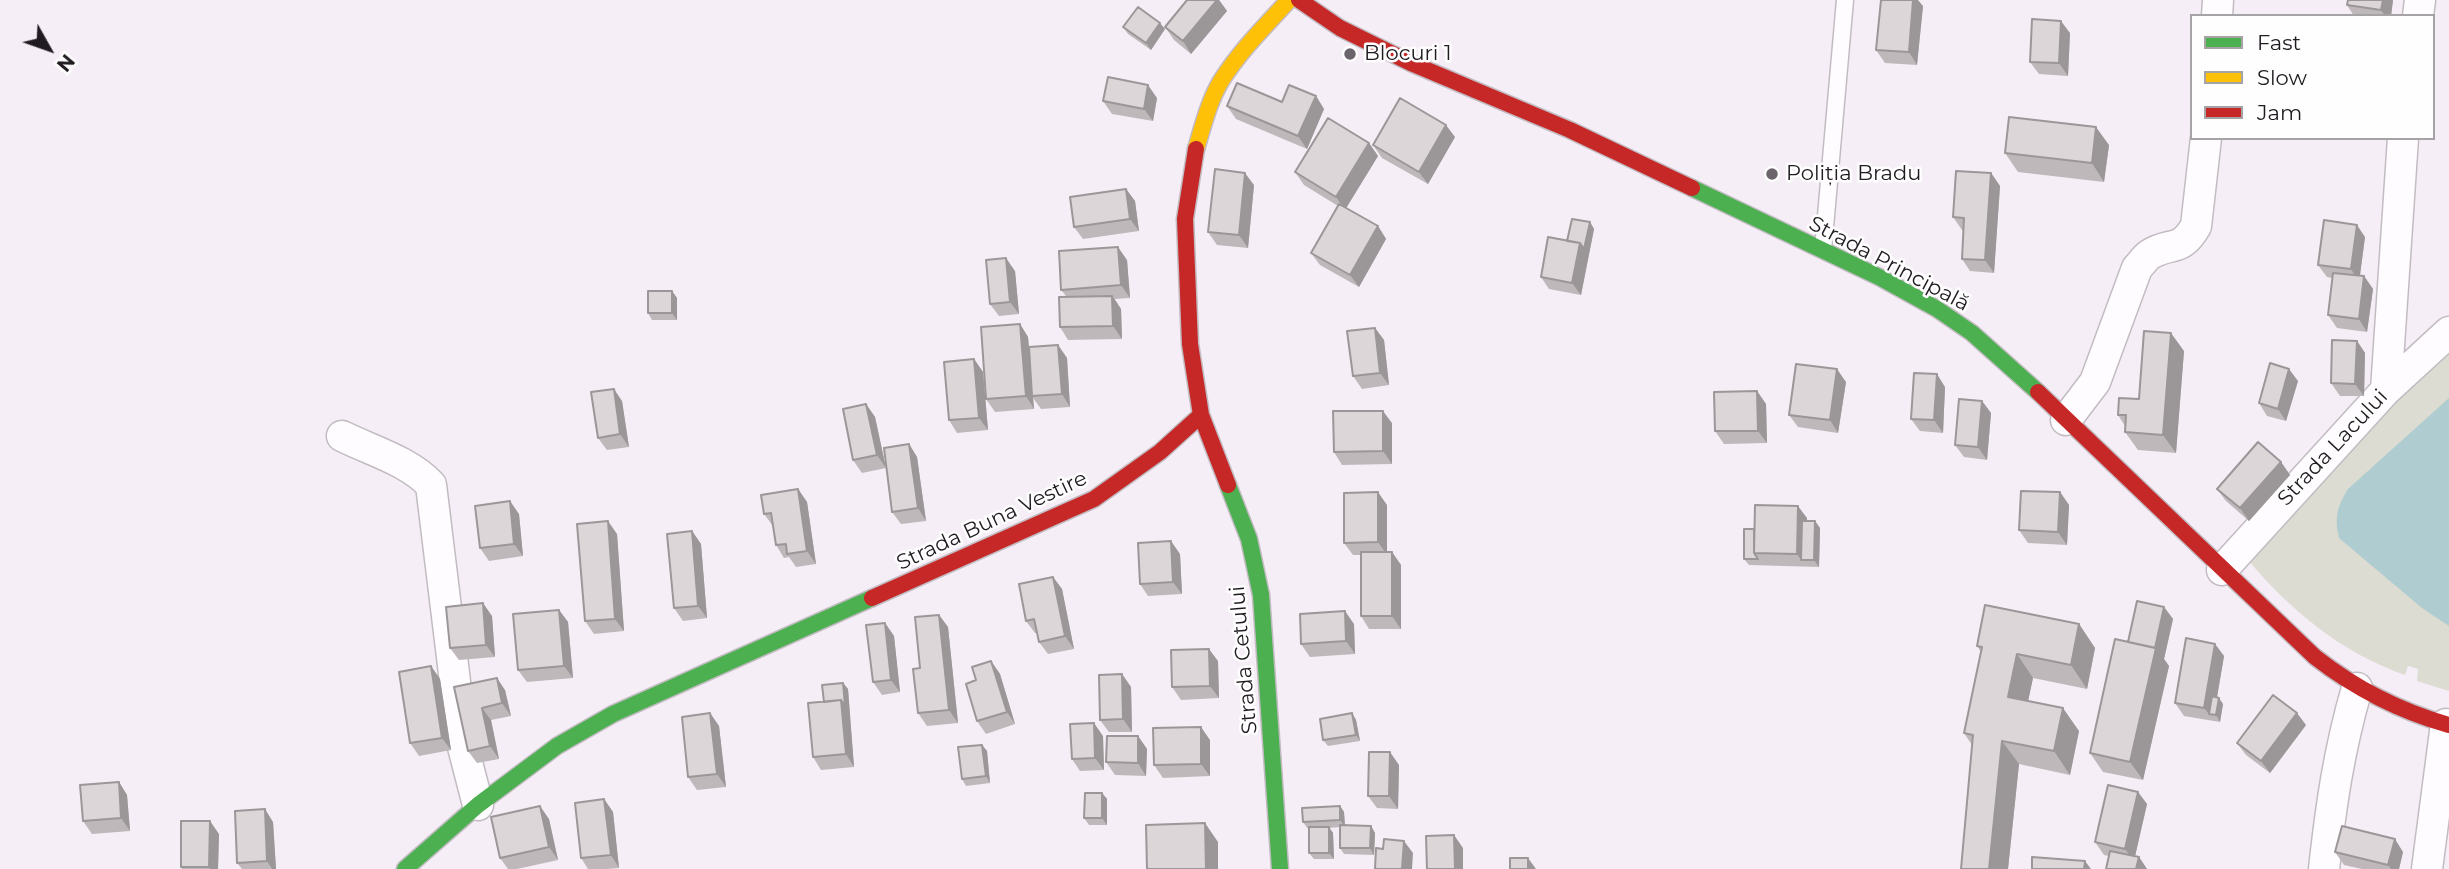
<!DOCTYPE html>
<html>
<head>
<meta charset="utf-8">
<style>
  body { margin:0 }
  #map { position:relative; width:2449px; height:869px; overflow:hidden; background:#f6eef6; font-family:Montserrat,sans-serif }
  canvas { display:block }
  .legend { position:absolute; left:2190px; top:14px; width:245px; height:126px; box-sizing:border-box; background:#fefefe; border:2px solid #a5a3a5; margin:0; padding:9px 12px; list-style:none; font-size:21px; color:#201b20 }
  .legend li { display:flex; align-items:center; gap:14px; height:35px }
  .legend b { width:35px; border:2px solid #a5a3a5 }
  .north { position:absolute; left:14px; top:14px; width:70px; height:70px; -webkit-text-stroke:5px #fefefe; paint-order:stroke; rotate:130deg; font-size:19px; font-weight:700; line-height:28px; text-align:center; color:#201b20 }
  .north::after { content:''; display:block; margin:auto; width:24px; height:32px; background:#201b20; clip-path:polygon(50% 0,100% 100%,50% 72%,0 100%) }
</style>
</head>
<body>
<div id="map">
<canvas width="2449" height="869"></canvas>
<ul class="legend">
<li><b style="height:9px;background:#4caf50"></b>Fast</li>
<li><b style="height:9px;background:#ffc107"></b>Slow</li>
<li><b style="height:9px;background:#c62828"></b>Jam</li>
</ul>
<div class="north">N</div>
</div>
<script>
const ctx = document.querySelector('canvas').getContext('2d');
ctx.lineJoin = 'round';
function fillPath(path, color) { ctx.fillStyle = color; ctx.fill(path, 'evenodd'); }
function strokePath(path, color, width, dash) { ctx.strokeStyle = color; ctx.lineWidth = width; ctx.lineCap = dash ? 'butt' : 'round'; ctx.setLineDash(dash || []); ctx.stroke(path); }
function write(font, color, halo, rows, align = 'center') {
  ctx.font = font + ' Montserrat,sans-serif'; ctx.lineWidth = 5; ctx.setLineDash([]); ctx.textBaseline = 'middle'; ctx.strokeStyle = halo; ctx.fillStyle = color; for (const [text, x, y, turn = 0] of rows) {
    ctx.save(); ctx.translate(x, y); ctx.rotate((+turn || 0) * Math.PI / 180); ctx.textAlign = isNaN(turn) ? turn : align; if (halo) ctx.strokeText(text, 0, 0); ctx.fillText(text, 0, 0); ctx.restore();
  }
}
fillPath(new Path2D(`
  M2449,349V691L2417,681L2418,669L2408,666L2405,675C2342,653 2291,611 2248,560L2371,423Z`), '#dcdcd2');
fillPath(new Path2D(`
  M2449,398V626L2422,608L2339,538C2334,518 2337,506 2348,489Z`), '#afccd0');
const lane = new Path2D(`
  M1823,250L1845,0`);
const street = new Path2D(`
  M2217,16L2218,0
  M2418,16L2420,0
  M2386,390L2403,138
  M2066,420L2095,382L2137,268C2141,264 2145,258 2149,255C2170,241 2180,254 2196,226L2206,138
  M342,436C370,450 409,461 431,485L463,747L478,805
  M2222,570L2386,390L2449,332
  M2324,869C2331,805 2339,750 2357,688
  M2427,869L2446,724`);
const fast = new Path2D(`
  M1692,188L1879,277L1937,309L1972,333L2038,392
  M1228,485L1249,539L1261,595L1280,869
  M405,869L478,805L557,746L613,714L872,598`);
const slow = new Path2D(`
  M1196,149C1203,126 1209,101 1221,81C1240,51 1265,26 1289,0`);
const jam = new Path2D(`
  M1299,0L1340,28L1413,64L1570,130L1692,188
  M1196,149L1185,219L1190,344L1201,415L1228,485
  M2038,392L2315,657C2356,689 2399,711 2449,725
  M872,598L1094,499L1160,452L1201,415`);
strokePath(lane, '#c2bcc2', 19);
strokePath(street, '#c2bcc2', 33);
strokePath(fast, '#c2bcc2', 19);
strokePath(slow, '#c2bcc2', 19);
strokePath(jam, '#c2bcc2', 19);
strokePath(lane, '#fefcfe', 16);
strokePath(street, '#fefcfe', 30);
strokePath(fast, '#4caf50', 16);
strokePath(slow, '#ffc107', 16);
strokePath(jam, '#c62828', 16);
fillPath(new Path2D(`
  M1187,0H1219L1227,11L1191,54L1174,40L1165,27Z
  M2393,0L2391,16H2354L2347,5Z
  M1923,6L1917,65L1885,63L1876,50Z
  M1123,27L1165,29L1151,50L1128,34Z
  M2070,33L2068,76L2039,74L2030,62Z
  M1316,96L1324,109L1307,149L1236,119L1227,106L1282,102Z
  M1157,98L1153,121L1112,114L1103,101Z
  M1455,137L1428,184L1382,158L1373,145Z
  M1369,143L1378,156L1346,208L1378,226L1386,239L1359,287L1320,265L1311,253L1338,206L1304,185L1295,172Z
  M2109,145L2104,182L2018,172L2005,153Z
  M1991,173L2000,186L1994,273L1970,271L1962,259L1964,230H1962L1953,217Z
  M1254,185L1248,248L1217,245L1208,232Z
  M1126,189L1135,201L1139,231L1083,239L1074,227Z
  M1590,222L1594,229L1581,295L1549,289L1541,277L1567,241Z
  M2365,237L2360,276H2364L2373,289L2367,332L2337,328L2328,315L2332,278L2327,277L2318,265Z
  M1127,260L1130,298L1115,299L1121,309L1122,339L1068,340L1060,327L1067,297L1061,290Z
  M1015,271L1019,314L999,316L990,304Z
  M672,291L677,298V320H652L648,313Z
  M1020,324L1028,337L1029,347L1058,345L1067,358L1070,407L1041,409L1033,398L1034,409L995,412L986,399Z
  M1375,328L1384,340L1389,385L1362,389L1353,376Z
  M2357,341L2365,353L2364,396H2340L2331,383Z
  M2184,351L2176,453L2138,450L2125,432V426L2118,415L2139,399Z
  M974,359L983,372L988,430L957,433L949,420Z
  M2298,381L2286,421L2267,416L2259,403Z
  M1846,382L1838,433L1798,427L1789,415Z
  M1945,387L1943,433L1920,431L1911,419Z
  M1757,391L1766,404L1767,443L1724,444L1715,431Z
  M622,401L629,447L607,450L598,438Z
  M1982,401L1991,413L1987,460L1964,457L1955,445Z
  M866,404L875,417L886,468L862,473L853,460Z
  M1392,423V464L1342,465L1334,452Z
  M909,444L917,457L926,521L901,524L892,512Z
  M2281,462L2290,475L2249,521L2226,501L2217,489Z
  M798,489L807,502L816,564L796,567L789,557L784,558L776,545L773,526L764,514Z
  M2060,492L2069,505L2067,545L2028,543L2019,530Z
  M1387,505V552H1392L1401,565V629H1369L1361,616V555H1353L1344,543Z
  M519,514L523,556L489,561L480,548Z
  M1807,518V521H1815L1820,528L1819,567L1749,565L1744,559Z
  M692,531L701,544L707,618L683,621L674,608Z
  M617,534L624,631L594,634L585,621Z
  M1180,554L1182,594L1148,596L1140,584Z
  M1053,577L1062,589L1074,649L1048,654L1039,642L1037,633H1035L1026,621Z
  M2164,607L2173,619L2164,659L2169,666L2143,780L2103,772L2090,753L2128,642Z
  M559,610L568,622L573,678L527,682L518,670Z
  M939,615L948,627L958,723L927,726L918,713L920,668Z
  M492,616L495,657L459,660L450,648Z
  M885,623L894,636L900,692L882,695L873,682Z
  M1354,624L1355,654L1310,657L1301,644Z
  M2079,624L2095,648L2087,689L2033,678L2028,701L2079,731L2070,775L2019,764L2008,869H1961L1972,745L1964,733L1981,652L1977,646Z
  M2215,644L2224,656L2217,697L2223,704L2220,722L2184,716L2175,703Z
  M991,661L1000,674L1015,724L986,734L977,721L976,680Z
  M1218,661L1219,698L1181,700L1172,687Z
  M431,666L440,679L451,750L419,756L410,743Z
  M1122,674L1131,687L1132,732H1109L1100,720Z
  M843,683L848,689L854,767L821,770L813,757L824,702Z
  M454,687L505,690L511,716L491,720L499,759L477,763L468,751Z
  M710,713L719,726L726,787L697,790L688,777Z
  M1352,713L1356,720L1360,741L1328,746L1323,740Z
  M2306,725L2270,773L2246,755L2237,743Z
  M1103,736L1104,770L1080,771L1072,759Z
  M1138,736L1147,749L1146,776L1115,775L1106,762Z
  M1210,740V776L1163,778L1154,765Z
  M982,745L987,751L990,783L966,786L962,779Z
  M1399,765L1398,809L1377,808L1368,796Z
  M119,782L127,795L130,831L92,834L83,821Z
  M2138,792L2147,804L2135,856L2139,857L2147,869H2106L2109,856L2104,855L2095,842Z
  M1102,793L1107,799V825H1089L1084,818Z
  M604,799L613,812L619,868L607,869H588L581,858Z
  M1340,806L1344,812L1345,826H1371L1375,833L1374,855L1344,854L1340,848V827L1329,828L1333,833L1334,859H1314L1309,853V829H1308L1303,822Z
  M549,819L558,860L517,869H508L500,858Z
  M273,822L276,869H242L237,863Z
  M219,834L218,869H182L181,867Z
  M2335,852H2403L2399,869H2362L2344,865Z`), '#beb8ba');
fillPath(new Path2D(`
  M1217,0H1219L1227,11L1191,54L1183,41Z
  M1913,0H1918L1923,6L1917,65L1909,52Z
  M2383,0H2393L2391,16H2385L2381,10Z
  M2061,21L2070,33L2068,76L2059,63Z
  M1160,23L1165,29L1151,50L1146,43Z
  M1148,85L1157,98L1153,121L1144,109Z
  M1316,96L1324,109L1307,149L1298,136Z
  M1446,125L1455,137L1428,184L1419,172Z
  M2096,127L2109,145L2104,182L2092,163Z
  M1369,143L1378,156L1345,210L1336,197Z
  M1245,173L1254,185L1248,248L1239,235Z
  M1991,173L2000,186L1994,273L1985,260Z
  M1126,189L1135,201L1139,231L1130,219Z
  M1590,222L1594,229L1581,295L1572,283L1580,243Z
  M2357,225L2365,237L2359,282L2351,269Z
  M1378,226L1386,239L1359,287L1350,275Z
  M1118,247L1127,260L1130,298L1121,285Z
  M1006,258L1015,271L1019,314L1010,302Z
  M2364,276L2373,289L2367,332L2359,319Z
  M672,291L677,298V320L672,313Z
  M1112,296L1121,309L1122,339L1113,326Z
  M1020,324L1028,337L1034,409L1026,396Z
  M1375,328L1384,340L1389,385L1380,373Z
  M2171,333L2184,351L2176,453L2163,435Z
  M2357,341L2365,353L2364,396L2355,384Z
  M1058,345L1067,358L1070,407L1062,394Z
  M974,359L983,372L988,430L979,418Z
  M1837,369L1846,382L1838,433L1830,420Z
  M2289,369L2298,381L2286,421L2278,409Z
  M1937,374L1945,387L1943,433L1934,420Z
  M614,389L622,401L629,447L620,434Z
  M1757,391L1766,404L1767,443L1758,431Z
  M1982,401L1991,413L1987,460L1978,447Z
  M866,404L875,417L886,468L877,455Z
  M1383,411L1392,423V464L1383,451Z
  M909,444L917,457L926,521L918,508Z
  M2281,462L2290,475L2249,521L2240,508Z
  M798,489L807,502L816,564L807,551Z
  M1378,492L1387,505V555L1378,542Z
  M2060,492L2069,505L2067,545L2058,532Z
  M510,501L519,514L523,556L514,544Z
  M1798,506L1807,518L1806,560H1801L1797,554Z
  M608,521L617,534L624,631L615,619Z
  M1815,521L1820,528L1819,567L1814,560Z
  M692,531L701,544L707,618L698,606Z
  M1171,541L1180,554L1182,594L1173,582Z
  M1392,552L1401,565V629L1392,616Z
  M1053,577L1062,589L1074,649L1065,636Z
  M483,603L492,616L495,657L486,645Z
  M2164,607L2173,619L2164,659L2169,666L2143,780L2130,762Z
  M559,610L568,622L573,678L564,666Z
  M1345,611L1354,624L1355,654L1346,641Z
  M939,615L948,627L958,723L949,710Z
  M885,623L894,636L900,692L891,680Z
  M2079,624L2095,648L2087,689L2071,665Z
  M2215,644L2224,656L2214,715L2209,714L2204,708Z
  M1209,649L1218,661L1219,698L1210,686Z
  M2017,654L2033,678L2024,720L2008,697Z
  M991,661L1000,674L1015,724L1007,712Z
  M431,666L440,679L451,750L442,738Z
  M1122,674L1131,687L1132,732L1123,719Z
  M497,678L505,690L511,716L502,703Z
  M843,683L848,689L854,767L846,754L841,700Z
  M2219,698L2223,704L2220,722L2216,715Z
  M482,708L491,720L499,759L490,746Z
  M2063,708L2079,731L2070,775L2054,751Z
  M710,713L719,726L726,787L717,774Z
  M1352,713L1356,720L1360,741L1356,735Z
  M2297,713L2306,725L2270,773L2261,761Z
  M1094,723L1103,736L1104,770L1095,758Z
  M1201,727L1210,740V776L1201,764Z
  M1138,736L1147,749L1146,776L1138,763Z
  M2002,741L2019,764L2008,869H1989Z
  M982,745L987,751L990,783L986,776Z
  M1390,752L1399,765L1398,809L1389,796Z
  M119,782L127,795L130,831L121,818Z
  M2138,792L2147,804L2134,861L2125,849Z
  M1102,793L1107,799V825L1102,818Z
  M604,799L613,812L619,868L611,855Z
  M540,806L549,819L558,860L549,847Z
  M1340,806L1344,812L1345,827L1340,820Z
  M265,809L273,822L276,869H272L267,861Z
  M210,821L219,834L218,869H210L209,867Z
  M1205,823L1218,842V869H1206Z
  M1371,826L1375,833L1374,855L1370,848Z
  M1329,827L1333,833L1334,859L1329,853Z
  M1454,835L1463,848V869H1455Z
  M2395,839L2403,852L2399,869H2391L2388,865Z
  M1404,841L1413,853L1412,869H1402Z
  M2139,857L2147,869H2136Z
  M1528,858L1536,869H1528Z
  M2085,861L2091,869H2084Z`), '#9b9697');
const building = new Path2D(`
  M1187,0H1217L1183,41L1165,27Z
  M1881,0H1913L1909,52L1876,50Z
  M2348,0H2383L2381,10L2347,5Z
  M1138,7L1160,23L1146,43L1123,27Z
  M2032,19L2061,21L2059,63L2030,62Z
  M1108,77L1148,85L1144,109L1103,101Z
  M1237,83L1282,102L1289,85L1316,96L1298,136L1227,106Z
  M1400,98L1446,125L1419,172L1373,145Z
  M2009,117L2096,127L2092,163L2005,153Z
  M1328,118L1369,143L1336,197L1295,172Z
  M1215,169L1245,173L1239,235L1208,232Z
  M1956,171L1991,173L1985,260L1962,259L1964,218L1953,217Z
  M1126,189L1130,219L1074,227L1070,197Z
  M1339,204L1378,226L1350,275L1311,253Z
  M1572,219L1590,222L1584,249L1580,243L1567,241Z
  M2324,220L2357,225L2351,269L2318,265Z
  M1548,237L1580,243L1572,283L1541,277Z
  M1118,247L1121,285L1061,290L1059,251Z
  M1006,258L1010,302L990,304L986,260Z
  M2333,273L2364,276L2359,319L2328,315Z
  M648,291H672V313H648Z
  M1112,296L1113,326L1060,327L1059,297Z
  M1020,324L1026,396L986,399L981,327Z
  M1375,328L1380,373L1353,376L1347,331Z
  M2144,331L2171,333L2163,435L2125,432L2126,415H2118L2119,398L2139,399Z
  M2332,340L2357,341L2355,384L2331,383Z
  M1058,345L1062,394L1032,396L1029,347Z
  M974,359L979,418L949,420L944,362Z
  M2270,363L2289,369L2278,409L2259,403Z
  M1796,364L1837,369L1830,420L1789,415Z
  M1914,373L1937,374L1934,420L1911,419Z
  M614,389L620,434L598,438L591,392Z
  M1757,391L1758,431H1715L1714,392Z
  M1959,399L1982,401L1978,447L1955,445Z
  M866,404L877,455L853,460L843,409Z
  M1333,411H1383V451L1334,452Z
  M2258,442L2281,462L2240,508L2217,489Z
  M909,444L918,508L892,512L884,448Z
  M798,489L807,551L787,554L786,544L776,545L771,513L764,514L761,495Z
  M2021,491L2060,492L2058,532L2019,530Z
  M1378,492V542L1344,543V493Z
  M510,501L514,544L480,548L475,506Z
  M1755,505L1798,506L1797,554L1754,553Z
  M608,521L615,619L585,621L577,524Z
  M1802,521H1815L1814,560H1801Z
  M1744,529H1754V553L1758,559H1744Z
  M692,531L698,606L674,608L667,534Z
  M1171,541L1173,582L1140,584L1138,543Z
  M1361,552H1392V616H1361Z
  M1053,577L1065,636L1039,642L1034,619L1026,621L1019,584Z
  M2137,601L2164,607L2155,648L2128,642Z
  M483,603L486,645L450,648L446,607Z
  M1985,605L2079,624L2071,665L2017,654L2008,697L2063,708L2054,751L2002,741L1989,869H1961L1973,735L1964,733L1982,647L1977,646Z
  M559,610L564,666L518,670L513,614Z
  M1345,611L1346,641L1301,644L1300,614Z
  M939,615L949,710L918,713L913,669L920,668L915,617Z
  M885,623L891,680L873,682L866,625Z
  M2186,638L2215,644L2204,708L2175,703Z
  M2115,639L2156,648L2130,762L2090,753Z
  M1209,649L1210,686L1172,687L1171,650Z
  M991,661L1007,712L977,721L966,684L976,680L972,667Z
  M431,666L442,738L410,743L399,672Z
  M1122,674L1123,719L1100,720L1099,675Z
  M497,678L502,703L482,708L490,746L468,751L454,687Z
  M843,683L845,706L841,700L824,702L822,685Z
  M2273,695L2297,713L2261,761L2237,743Z
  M2212,696L2219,698L2216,715L2209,714Z
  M841,700L846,754L813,757L808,703Z
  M710,713L717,774L688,777L682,717Z
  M1352,713L1356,735L1323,740L1320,719Z
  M1094,723L1095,758L1072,759L1070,724Z
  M1201,727V764L1154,765L1153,728Z
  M1107,736H1138V763L1106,762Z
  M982,745L986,776L962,779L958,747Z
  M1369,752H1390L1389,796H1368Z
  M119,782L121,818L83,821L80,785Z
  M2108,785L2138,792L2125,849L2095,842Z
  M1085,793H1102V818H1084Z
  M604,799L611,855L581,858L575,803Z
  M540,806L549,847L500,858L491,817Z
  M1340,806V820L1303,822L1302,808Z
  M265,809L267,861L237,863L235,811Z
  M181,821H210L209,867H181Z
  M1205,823L1206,869H1147L1146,825Z
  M1340,825L1371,826L1370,848H1340Z
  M2342,826L2395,839L2388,865L2335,852Z
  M1309,827H1329V853H1309Z
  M1454,835L1455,869H1427L1426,836Z
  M1384,839L1404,841L1402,869H1375L1376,848L1383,849Z
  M2110,851L2139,857L2136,869H2106Z
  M2032,857L2085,861L2084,869H2032Z
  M1510,858H1528V869H1510Z`);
fillPath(building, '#ddd6d8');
strokePath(building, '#9b9697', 2);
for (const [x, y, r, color] of [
  [1350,54,7,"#6b656b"],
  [1772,174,7,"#6b656b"]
]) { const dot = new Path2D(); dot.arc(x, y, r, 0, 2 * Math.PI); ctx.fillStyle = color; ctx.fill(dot); strokePath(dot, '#fefefe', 2.5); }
write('21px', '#201b20', '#fefefe', [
  ["Blocuri 1",1364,54],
  ["Poliția Bradu",1786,174]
], 'left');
write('21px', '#201b20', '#fefefe', [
  ["Strada Principală",1889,264,28],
  ["Strada Lacului",2333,448,-47],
  ["Strada Buna Vestire",992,521,-25],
  ["Strada Cetului",1244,660,-95]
]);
</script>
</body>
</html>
